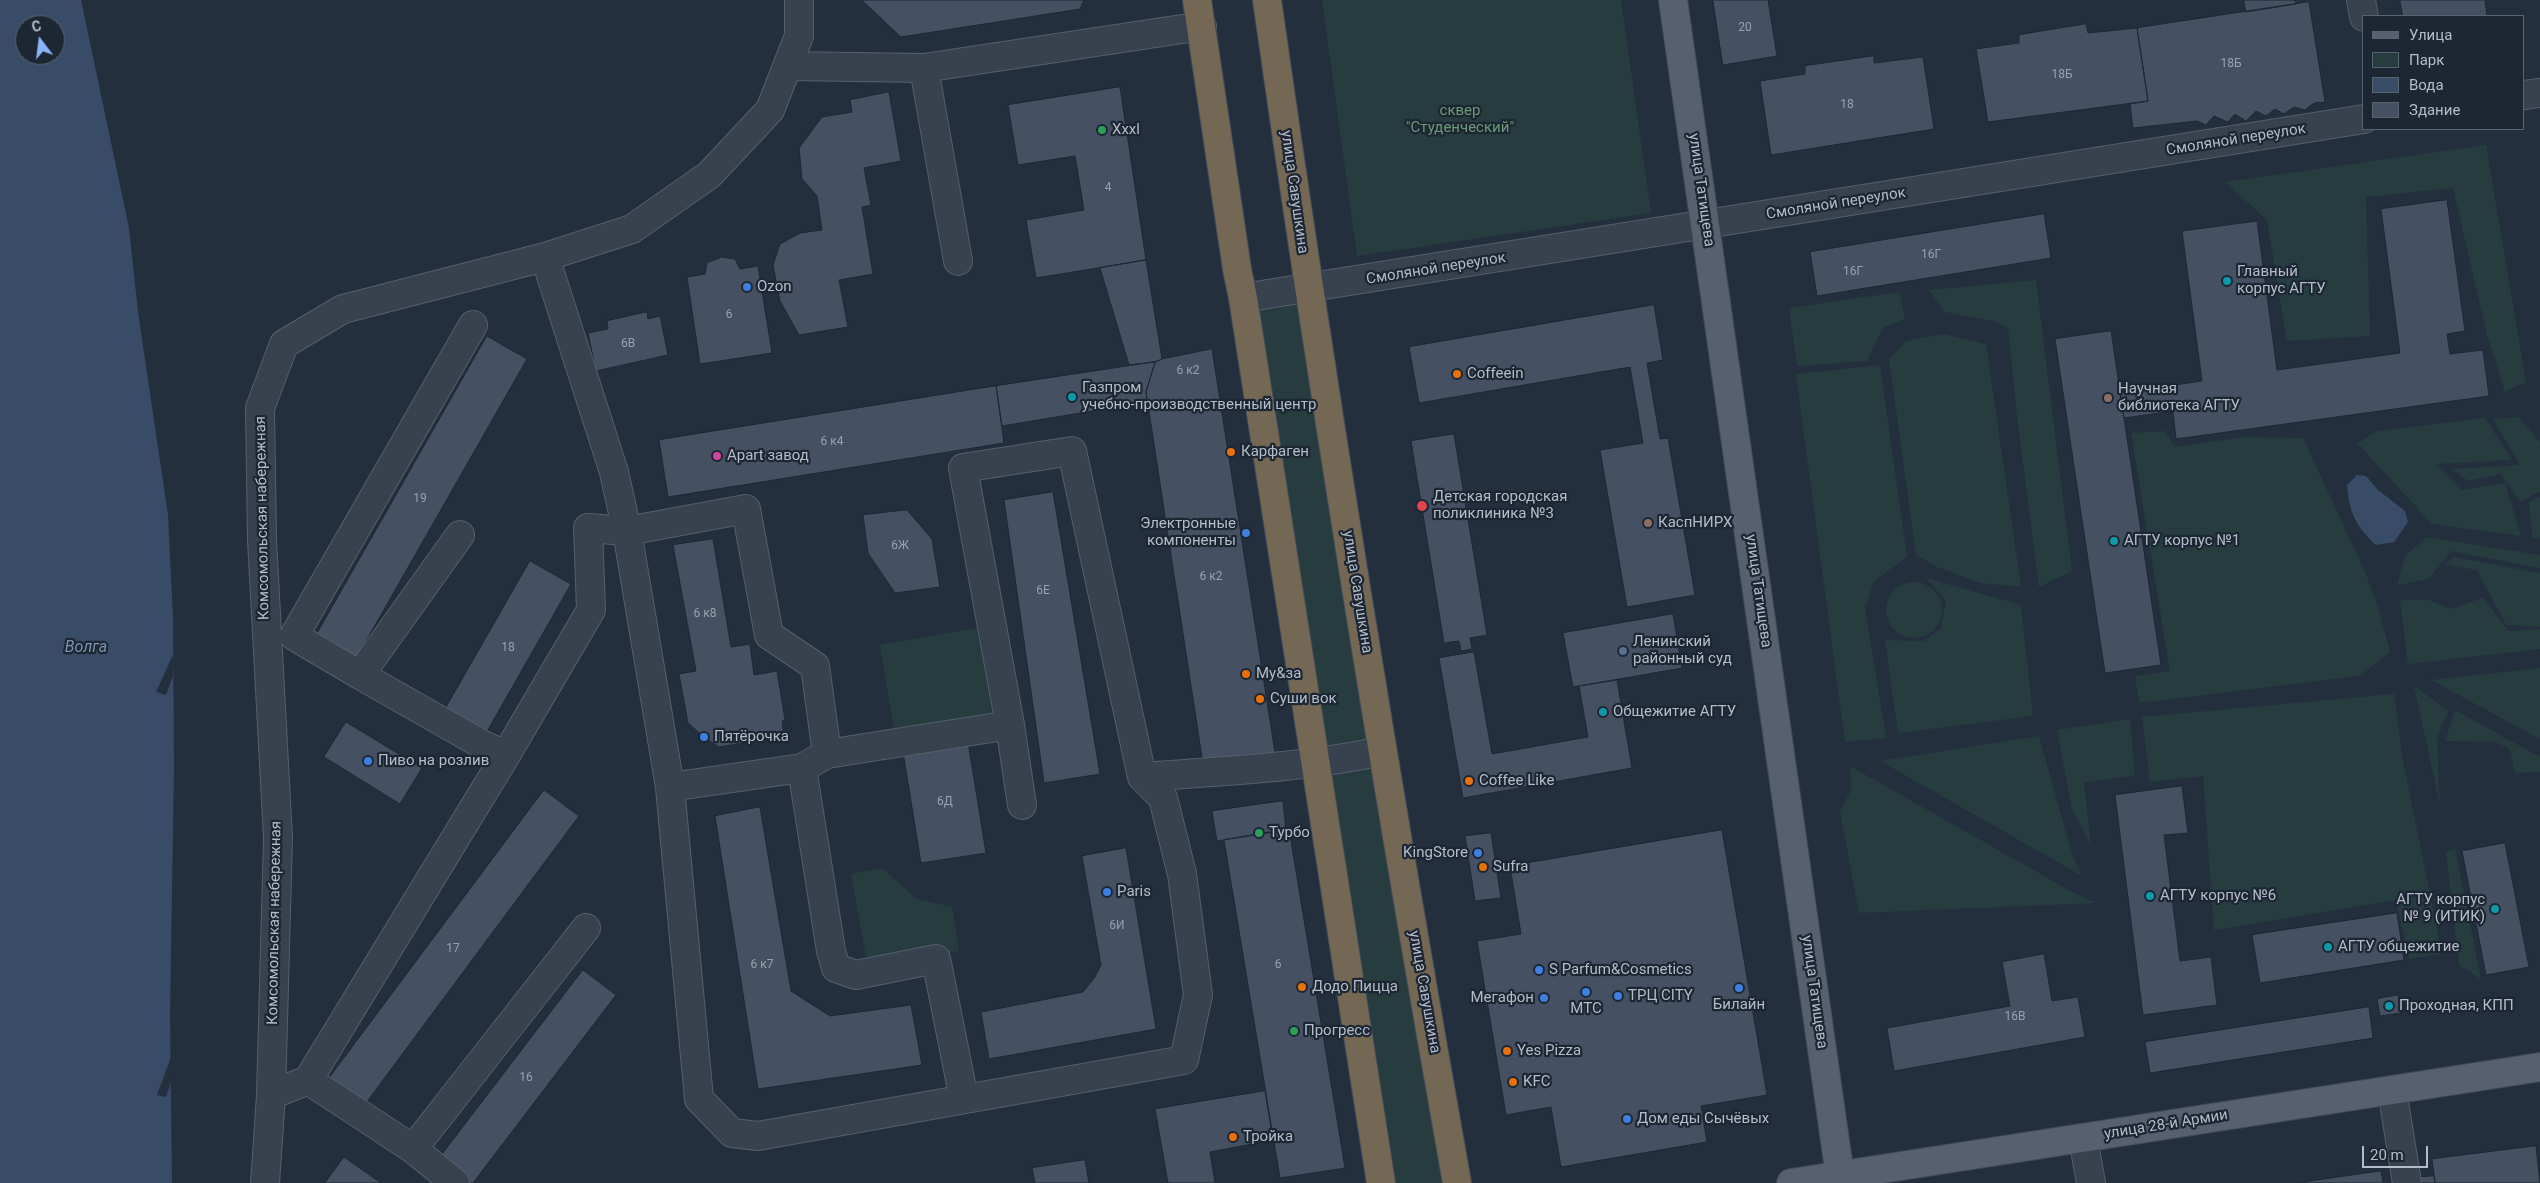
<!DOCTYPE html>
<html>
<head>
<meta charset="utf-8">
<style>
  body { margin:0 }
  #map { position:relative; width:2540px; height:1183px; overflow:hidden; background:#242f3e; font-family:Roboto,sans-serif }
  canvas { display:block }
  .legend { position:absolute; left:2362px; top:15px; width:162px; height:115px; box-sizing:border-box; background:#1d2633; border:1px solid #59626f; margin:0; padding:6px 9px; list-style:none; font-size:15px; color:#b4bcc9 }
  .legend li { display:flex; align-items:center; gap:10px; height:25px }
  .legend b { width:25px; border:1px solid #59626f }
  .north { position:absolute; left:15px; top:15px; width:50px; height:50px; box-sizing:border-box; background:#1d2633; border:1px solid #59626f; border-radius:50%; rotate:345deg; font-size:14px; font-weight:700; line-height:20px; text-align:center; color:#b4bcc9 }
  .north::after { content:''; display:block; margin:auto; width:18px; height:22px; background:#8ab4f8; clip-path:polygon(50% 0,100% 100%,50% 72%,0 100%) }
  .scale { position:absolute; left:2362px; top:1146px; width:66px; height:22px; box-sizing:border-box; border:2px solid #b4bcc9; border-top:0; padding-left:6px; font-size:15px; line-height:18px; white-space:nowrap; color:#b4bcc9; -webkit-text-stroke:4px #1d2633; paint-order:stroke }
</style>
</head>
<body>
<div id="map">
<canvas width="2540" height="1183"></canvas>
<ul class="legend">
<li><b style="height:6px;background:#56606e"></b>Улица</li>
<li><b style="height:14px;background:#263c3f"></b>Парк</li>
<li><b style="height:14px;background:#394c67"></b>Вода</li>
<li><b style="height:14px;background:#455162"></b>Здание</li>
</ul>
<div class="north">С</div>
<div class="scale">20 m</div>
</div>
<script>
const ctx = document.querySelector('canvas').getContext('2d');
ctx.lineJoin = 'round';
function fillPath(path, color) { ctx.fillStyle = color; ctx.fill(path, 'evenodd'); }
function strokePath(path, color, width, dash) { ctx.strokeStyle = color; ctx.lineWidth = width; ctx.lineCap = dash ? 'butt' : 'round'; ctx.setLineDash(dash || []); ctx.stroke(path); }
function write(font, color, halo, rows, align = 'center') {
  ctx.font = font + ' Roboto,sans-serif'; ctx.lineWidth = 4.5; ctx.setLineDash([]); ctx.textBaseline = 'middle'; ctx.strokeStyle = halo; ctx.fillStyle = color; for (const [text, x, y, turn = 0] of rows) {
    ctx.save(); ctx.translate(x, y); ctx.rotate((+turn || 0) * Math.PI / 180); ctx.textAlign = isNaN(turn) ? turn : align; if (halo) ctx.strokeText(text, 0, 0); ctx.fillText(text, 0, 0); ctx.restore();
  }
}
fillPath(new Path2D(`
  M1322,0H1621L1651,213L1357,256Z
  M2486,145L2526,382L2505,392L2487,335L2453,188L2366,197L2370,336L2287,341L2267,220L2225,182Z
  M2036,280L2072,571L2039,587L2017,417L2008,328L1993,321L1945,312L1929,290Z
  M1899,292L1905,319L1883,328L1867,361L1797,366L1789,308Z
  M1299,298L1447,1183H1385L1252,305Z
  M1943,334L1986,344L2021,587L1981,583L1937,567L1916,555L1889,359L1906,341Z
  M1880,365L1907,557L1874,581L1865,608L1886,738L1845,742L1796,374Z
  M2518,417L2540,442V491L2520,502L2501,474L2468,481L2452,469L2520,465L2493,419Z
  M2485,418L2512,460L2435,464L2461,490L2505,483L2521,536L2432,524L2357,443L2378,431Z
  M2165,431L2175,447L2244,437L2303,438L2366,574L2378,607L2390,652L2359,676L2139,703L2135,676L2170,671L2131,433Z
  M2540,497V539L2532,537L2529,502Z
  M2427,537L2540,555V568L2451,551L2429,579L2397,585L2405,556Z
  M2454,557L2540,573V627L2506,625L2477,570L2444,565Z
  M1926,578L2021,605L2033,716L1898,733L1885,640L1924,641L1941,628L1946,601Z
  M1886 610a28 28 0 1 1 56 0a28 28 0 1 1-56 0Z
  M2483,598L2509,631L2540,629V649L2408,664L2400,600H2429L2450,609Z
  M977,628L992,714L894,731L880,645Z
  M2540,668V739L2431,680Z
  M2414,686L2449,711L2437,736L2440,805Z
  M2394,694L2403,761L2442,954L2409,959L2396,900L2214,930L2203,776L2150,782L2142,717Z
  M2455,710L2540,757V772L2515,773L2510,749L2495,742L2445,741Z
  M2130,719L2135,775L2084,783L2091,845L2072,809L2057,730Z
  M2039,736L2072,854L2082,876L1880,761Z
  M1850,766L2069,890L2096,903L1859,913L1840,811L1851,790Z
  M2455,848L2481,979L2459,965L2446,852Z
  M882,868L917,899L952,907L959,951L868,968L851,874Z`), '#263c3f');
fillPath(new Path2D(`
  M0,0H81L129,228L138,312L168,515L173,618L174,767L170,1014L172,1183H0ZM25,25H55V55H25Z
  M2357,475L2366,476L2378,490L2405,511L2408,522L2394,542L2376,545C2356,527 2349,512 2347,485Z`), '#394c67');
fillPath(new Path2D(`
  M173,655V676L166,695L156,692Z
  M171,1057L172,1079L166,1097L157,1095Z`), '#242f3e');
const building = new Path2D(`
  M862,0H1084L1080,9L901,37Z
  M1713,0H1768L1777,56L1723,65Z
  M2244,0H2295L2296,4L2246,12Z
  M2400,0H2485L2487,16H2403Z
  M2309,2L2325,102L2314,103L2305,110L2294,107L2284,114L2275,109L2266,116L2256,111L2246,121L2235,114L2228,122L2214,116L2206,125L2197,121L2133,128L2130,104L2148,101L2137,28Z
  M2086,24L2088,33L2137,28L2148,101L1988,122L1976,49L2019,43V35Z
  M1874,56V63L1923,57L1934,129L1771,155L1760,81L1805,74V66Z
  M1120,87L1146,260L1036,278L1026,220L1084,210L1075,156L1018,165L1008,105Z
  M889,92L901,161L864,168L871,205L862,207L873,274L839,280L848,327L799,335L780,301L773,265L780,244L800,233L822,230L817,196L802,179L799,148L822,117L852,112L850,100Z
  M2447,200L2465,331L2447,334L2450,354L2483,350L2489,396L2176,439L2173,411L2124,418L2120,393L2202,381L2182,231L2257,221L2277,370L2400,353L2381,209Z
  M2044,214L2051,258L1817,296L1810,252Z
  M722,257L735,259L740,269L758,266L772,353L700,364L687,277L705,274L707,263Z
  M1146,260L1162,359L1155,362L1129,365L1100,268Z
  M1654,305L1663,360L1647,363L1660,439L1668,438L1695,595L1627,607L1600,450L1643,443L1630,367L1419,403L1409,347Z
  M647,312L648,319L660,316L668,355L596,371L588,333L608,329L607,321Z
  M2111,331L2161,665L2105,673L2055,339Z
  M487,336L527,359L354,662L314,639Z
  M1212,349L1275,753L1203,764L1146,392L1155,362L1162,359Z
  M1155,362L1146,392L1147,402L1002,426L996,386Z
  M996,386L1004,443L668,497L659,440Z
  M1454,434L1487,635L1470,638L1472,649L1461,651L1459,641L1444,643L1411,441Z
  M1053,492L1100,774L1044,783L1004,500Z
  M907,510L932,539L940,587L895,593L868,553L863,515Z
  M713,539L731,647L750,644L754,675L777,671L785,720L782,721L784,736L719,747L704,737L688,723L679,674L696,671L673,545Z
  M530,561L571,584L485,735L444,711Z
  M1673,614L1682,668L1573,687L1563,633Z
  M1474,652L1492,754L1588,737L1579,686L1617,680L1632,768L1463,798L1439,658Z
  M346,722L422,768L400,804L324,757Z
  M968,742L986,853L921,863L903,752Z
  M2182,786L2188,833L2164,835L2180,961L2211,957L2217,1005L2143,1015L2115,795Z
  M544,790L579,816L363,1107L327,1081Z
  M1283,801L1286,830L1217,841L1212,811Z
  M760,807L791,991L830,1016L911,1005L922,1065L758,1089L715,816Z
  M1289,829L1345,1168L1280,1178L1224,840Z
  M1722,830L1767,1095L1701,1106L1707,1142L1561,1167L1551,1107L1506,1115L1477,941L1521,934L1510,866Z
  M1491,833L1501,898L1475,901L1465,836Z
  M2505,843L2529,967L2486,975L2462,851Z
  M1126,848L1156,1029L989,1059L981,1012L1083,992L1095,977L1101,965L1082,856Z
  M2397,913L2404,960L2260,983L2252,935Z
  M2044,954L2052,1001L2078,997L2085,1037L1894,1071L1887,1028L2010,1006L2002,962Z
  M583,970L616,995L473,1183H465L437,1161Z
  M2398,995L2401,1013L2380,1016L2377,999Z
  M2369,1007L2373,1038L2150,1073L2145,1042Z
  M1265,1091L1273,1140L1210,1152L1215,1183H1168L1155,1109Z
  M2536,1146L2540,1183H2435L2432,1159Z
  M344,1157L381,1183H325Z
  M1085,1160L1089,1183H1035L1032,1168Z
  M2381,1171L2383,1183H2297Z
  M2434,1176L2435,1183H2409V1178Z`);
fillPath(building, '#455162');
strokePath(building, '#1f2835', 1);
const minor = new Path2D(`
  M2361,0L2364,17
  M788,66L924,68L958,261
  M924,68L1202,26
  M2524,95L2540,93
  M545,257L614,472L627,531L670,787L699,1099L732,1133L758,1136L1184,1060L1198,995L1182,874L1163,798L1142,777
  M1243,298L2364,119
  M460,535L360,675L294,636L473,325
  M360,675L483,745L506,755L591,610L588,528L627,531L746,509L769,635L815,666L827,754
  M1010,725L1022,805
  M802,768L831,951L836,968L856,975L936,959L964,1099
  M670,787L802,768L827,754L1010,725L963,468L1072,451L1142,777C1222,771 1303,768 1382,751
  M308,1080L413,1149L586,928
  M2392,1090L2407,1183
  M271,1095L308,1080L506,755
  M2083,1138L2091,1183
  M413,1149L455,1183
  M265,1183L271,1095L278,838L262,540L260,408L284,344L343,309L545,257L632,229L709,175L770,110L799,36V0`);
const major = new Path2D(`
  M1673,0L1841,1183
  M1791,1183L2540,1067`);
const highway = new Path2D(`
  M1197,0L1237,269L1243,298L1381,1183
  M1267,0C1323,395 1387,790 1457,1183`);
strokePath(minor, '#565f6c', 30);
strokePath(major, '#414a57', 30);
strokePath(highway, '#434c59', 30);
strokePath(minor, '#38414e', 28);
strokePath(major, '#56606e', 28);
strokePath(highway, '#746855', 28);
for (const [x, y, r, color] of [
  [1102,130,5,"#2e9e5b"],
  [2227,281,5,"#0f9aa8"],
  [747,287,5,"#3f7fe0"],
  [1457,374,5,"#e8710a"],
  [1072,397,5,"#0f9aa8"],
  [2108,398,5,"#8d6e63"],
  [1231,452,5,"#e8710a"],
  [717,456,5,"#d1479c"],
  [1422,506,6,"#e0444e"],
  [1648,523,5,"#8d6e63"],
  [1246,533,5,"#3f7fe0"],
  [2114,541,5,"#0f9aa8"],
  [1623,651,5,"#5c6f8a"],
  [1246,674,5,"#e8710a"],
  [1260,699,5,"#e8710a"],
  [1603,712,5,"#0f9aa8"],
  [704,737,5,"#3f7fe0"],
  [368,761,5,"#3f7fe0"],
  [1469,781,5,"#e8710a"],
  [1259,833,5,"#2e9e5b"],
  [1478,853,5,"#3f7fe0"],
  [1483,867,5,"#e8710a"],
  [1107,892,5,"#3f7fe0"],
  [2150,896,5,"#0f9aa8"],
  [2495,909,5,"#0f9aa8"],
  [2328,947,5,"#0f9aa8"],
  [1539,970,5,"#3f7fe0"],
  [1302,987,5,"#e8710a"],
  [1739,988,5,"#3f7fe0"],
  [1586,992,5,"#3f7fe0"],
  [1618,996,5,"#3f7fe0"],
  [1544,998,5,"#3f7fe0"],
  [2389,1006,5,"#0f9aa8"],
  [1294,1031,5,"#2e9e5b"],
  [1507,1051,5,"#e8710a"],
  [1513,1082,5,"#e8710a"],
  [1627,1119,5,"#3f7fe0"],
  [1233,1137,5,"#e8710a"]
]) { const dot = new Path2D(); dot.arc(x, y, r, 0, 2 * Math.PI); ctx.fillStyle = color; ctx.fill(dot); strokePath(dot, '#1d2633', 2); }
write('12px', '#98a1af', null, [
  ["20",1745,28],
  ["18Б",2231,64],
  ["18Б",2062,75],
  ["18",1847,105],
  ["4",1108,188],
  ["16Г",1931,255],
  ["16Г",1853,272],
  ["6",729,315],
  ["6В",628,344],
  ["6 к2",1188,371],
  ["6 к4",832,442],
  ["19",420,499],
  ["6Ж",900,546],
  ["6 к2",1211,577],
  ["6Е",1043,591],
  ["6 к8",705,614],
  ["18",508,648],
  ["6Д",945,802],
  ["6И",1117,926],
  ["17",453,949],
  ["6 к7",762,965],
  ["6",1278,965],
  ["16В",2015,1017],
  ["16",526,1078]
]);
write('15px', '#6b9a76', '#1d2633', [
  ["сквер",1460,111],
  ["\"Студенческий\"",1460,128]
]);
write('15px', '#b4bcc9', '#1d2633', [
  ["Xxxl",1112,130],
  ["Главный",2237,272],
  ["корпус АГТУ",2237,289],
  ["Ozon",757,287],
  ["Coffeein",1467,374],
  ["Газпром",1082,388],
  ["учебно-производственный центр",1082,405],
  ["Научная",2118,389],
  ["библиотека АГТУ",2118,406],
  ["Карфаген",1241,452],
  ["Apart завод",727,456],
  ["Детская городская",1433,497],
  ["поликлиника №3",1433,514],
  ["КаспНИРХ",1658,523],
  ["Электронные",1236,524,"right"],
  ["компоненты",1236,541,"right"],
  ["АГТУ корпус №1",2124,541],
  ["Ленинский",1633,642],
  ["районный суд",1633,659],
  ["Му&за",1256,674],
  ["Суши вок",1270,699],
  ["Общежитие АГТУ",1613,712],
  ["Пятёрочка",714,737],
  ["Пиво на розлив",378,761],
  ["Coffee Like",1479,781],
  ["Турбо",1269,833],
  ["KingStore",1468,853,"right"],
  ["Sufra",1493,867],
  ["Paris",1117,892],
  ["АГТУ корпус №6",2160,896],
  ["АГТУ корпус",2485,900,"right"],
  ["№ 9 (ИТИК)",2485,917,"right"],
  ["АГТУ общежитие",2338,947],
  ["S Parfum&Cosmetics",1549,970],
  ["Додо Пицца",1312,987],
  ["ТРЦ CITY",1628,996],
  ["Мегафон",1534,998,"right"],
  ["Билайн",1739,1005,"center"],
  ["Проходная, КПП",2399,1006],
  ["МТС",1586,1009,"center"],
  ["Прогресс",1304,1031],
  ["Yes Pizza",1517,1051],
  ["KFC",1523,1082],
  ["Дом еды Сычёвых",1637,1119],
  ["Тройка",1243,1137]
], 'left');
write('15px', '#b4bcc9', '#1d2633', [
  ["Смоляной переулок",2236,140,-9],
  ["улица Татищева",1701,190,82],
  ["улица Савушкина",1294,192,82],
  ["Смоляной переулок",1836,204,-9],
  ["Смоляной переулок",1436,269,-9],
  ["Комсомольская набережная",263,518,-91],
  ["улица Татищева",1758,591,82],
  ["улица Савушкина",1357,592,81],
  ["Комсомольская набережная",275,923,-89],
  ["улица Савушкина",1424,992,80],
  ["улица Татищева",1814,992,82],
  ["улица 28-й Армии",2166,1125,-9]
]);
write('italic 16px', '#7c92b1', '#1d2633', [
  ["Волга",86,648]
]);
</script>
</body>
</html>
